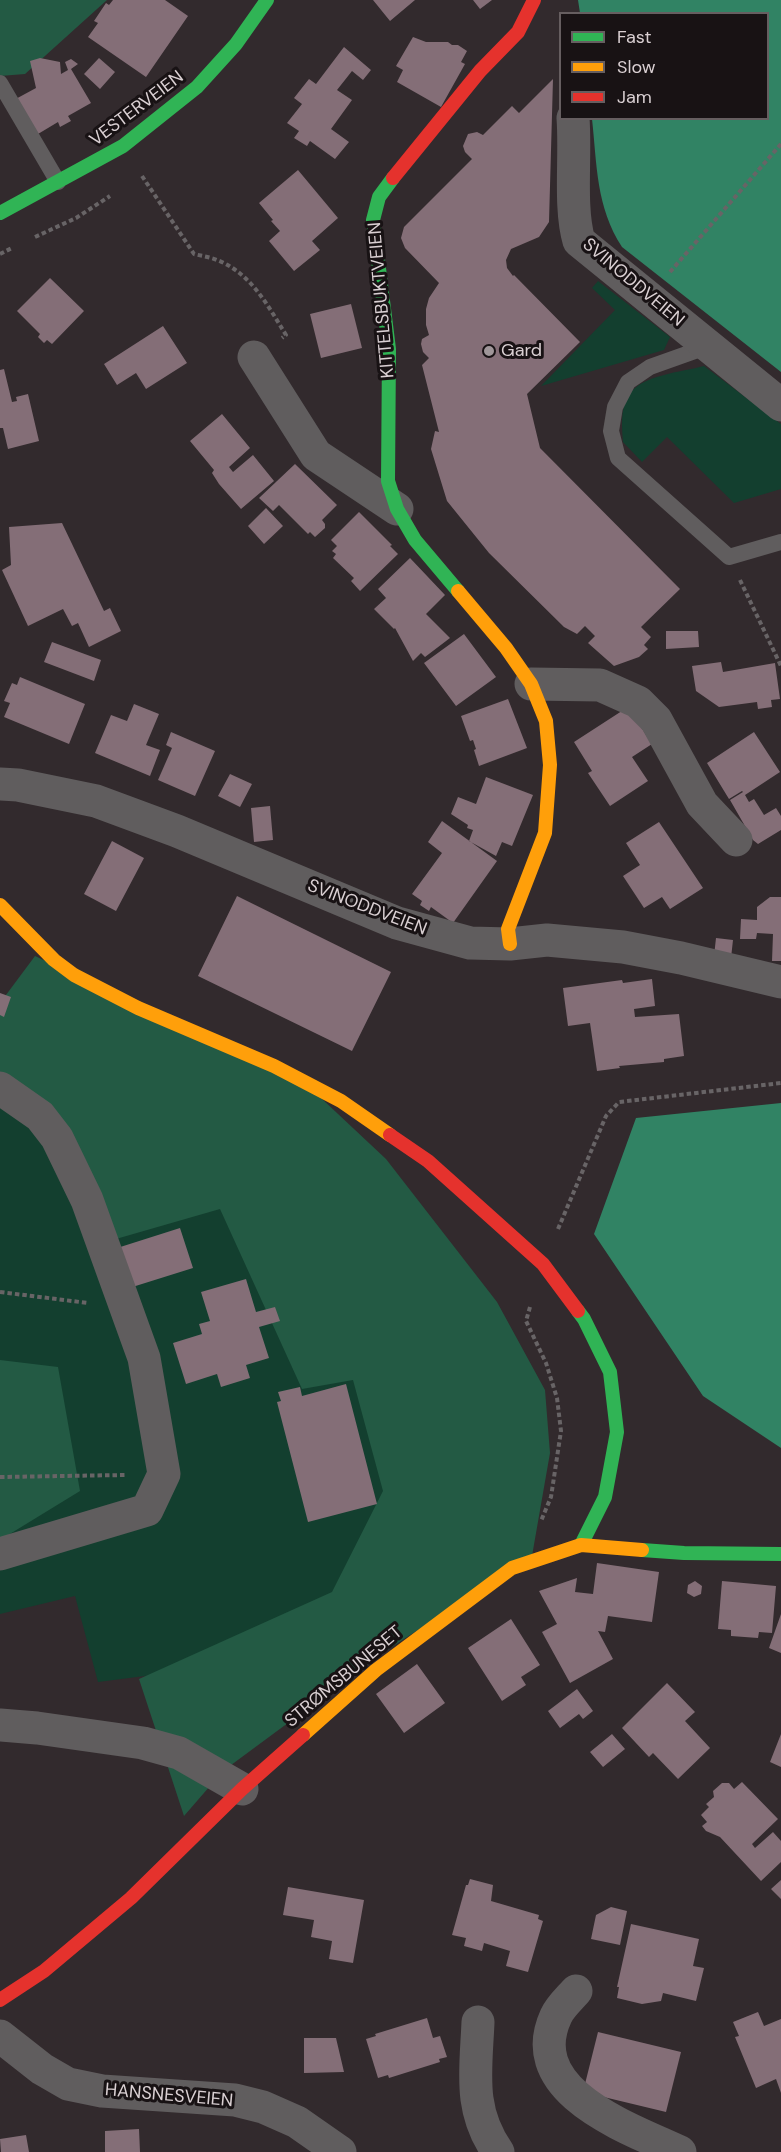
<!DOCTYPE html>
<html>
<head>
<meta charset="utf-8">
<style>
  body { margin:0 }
  #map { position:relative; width:781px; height:2152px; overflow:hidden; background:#322a2d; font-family:"DM Sans",sans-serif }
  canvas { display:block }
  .legend { position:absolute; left:559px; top:12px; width:210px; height:108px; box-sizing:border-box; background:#181214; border:2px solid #665e60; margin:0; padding:8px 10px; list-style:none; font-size:18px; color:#dad0d3 }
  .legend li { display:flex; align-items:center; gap:12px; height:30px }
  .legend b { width:30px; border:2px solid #665e60 }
</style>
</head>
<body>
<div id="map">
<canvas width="781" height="2152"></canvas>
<ul class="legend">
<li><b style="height:8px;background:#30b455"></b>Fast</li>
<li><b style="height:8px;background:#ff9f0a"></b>Slow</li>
<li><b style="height:8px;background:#e5322d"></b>Jam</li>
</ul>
</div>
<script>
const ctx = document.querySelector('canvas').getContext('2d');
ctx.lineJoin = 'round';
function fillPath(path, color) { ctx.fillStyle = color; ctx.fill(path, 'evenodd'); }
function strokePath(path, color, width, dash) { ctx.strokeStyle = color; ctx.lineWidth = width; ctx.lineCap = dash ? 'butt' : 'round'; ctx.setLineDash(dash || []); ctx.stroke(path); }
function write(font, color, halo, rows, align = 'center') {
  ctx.font = font + ' "DM Sans",sans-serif'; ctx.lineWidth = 6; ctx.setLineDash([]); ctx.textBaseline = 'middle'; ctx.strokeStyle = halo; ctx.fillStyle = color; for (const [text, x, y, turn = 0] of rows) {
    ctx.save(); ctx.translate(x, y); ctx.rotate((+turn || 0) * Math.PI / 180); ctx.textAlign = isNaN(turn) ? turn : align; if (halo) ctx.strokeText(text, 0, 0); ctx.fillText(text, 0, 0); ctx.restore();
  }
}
fillPath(new Path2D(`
  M598,281L670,337L664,350L541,386L615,310L592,288Z
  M704,366L781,424V489L734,503L667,437L642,462L623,442C622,428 620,409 628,396C640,375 682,372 704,366Z
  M0,1038L162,1080L516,1477L238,1664L98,1682L75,1596L0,1614Z`), '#133f2f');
fillPath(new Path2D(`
  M0,0H107L25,74L0,76Z
  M35,956L305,1083L386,1159L497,1302L545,1390L550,1453L532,1556L384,1652L223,1771L184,1816L139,1679L332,1592L383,1491L353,1380L302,1389L220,1209L109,1241L0,1083V1003Z
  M0,1360L58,1367L80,1491L0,1540Z`), '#235a44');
fillPath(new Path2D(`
  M578,0H781V372L622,247C596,207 597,165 592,119L768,118V14L580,13Z
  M781,1103V1448L703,1396L594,1234L636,1118Z`), '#318364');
fillPath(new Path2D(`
  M113,0H165L188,16L146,77L88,37L98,23L94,21L106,3L109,5Z
  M373,0H415L390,21Z
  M473,0H492L480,9Z
  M413,37L426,42H448L452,45H458L467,51L461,62L465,64L441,107L397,82L403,70L396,66Z
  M344,47L371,70L363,80L352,71L337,90L352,100L331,129L349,142L335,159L310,141L307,146L294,138L299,131L287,123L302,104L294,98L309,79L316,84Z
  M40,58L60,62L61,74L68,70L65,62L71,59L78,64L71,69L91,103L68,116L71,121L60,127L58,122L33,137L12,101L36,88L30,61Z
  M99,58L115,72L100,89L84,74Z
  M553,79L549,222L539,237L511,249L506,260L507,268L513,276L514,275L580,342L527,394L540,448L680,589L641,627L651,637L644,645L648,649L639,657L614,666L588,643L595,636L585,626L577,634L564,627L489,553L447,501L431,449L435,431L439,432L422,365L429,358L423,352L421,344L422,339L429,335L426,325V309L429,298L439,283L405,248L401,238L404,227L472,159L465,152L463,146L468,134L477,132L483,135L512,106L519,113Z
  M298,170L338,218L312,241L320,250L294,271L269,241L280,231L271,221L273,220L259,203Z
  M50,278L84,311L52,344L47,340L44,343L38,337L40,334L17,311Z
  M351,304L362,348L321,358L310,314Z
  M163,326L187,363L146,389L136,373L117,385L104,364Z
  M4,369L12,402L17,401L16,397L28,394L39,441L8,449L3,428H0V370Z
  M222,414L250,448L229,467L233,472L253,455L274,481L241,509L219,484L212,473L214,470L190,441Z
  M295,464L337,505L322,520L325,524V528L315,537L310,532L308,534L279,505L273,511L259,498Z
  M266,508L283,526L264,544L248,526Z
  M359,512L392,545L390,546L398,554L360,591L351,581L354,578L333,558L336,554L332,551L337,546L331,540Z
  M62,523L104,611L110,608L121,631L89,647L78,623L72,626L63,609L28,626L2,570L11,565L9,527Z
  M410,558L445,595L426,614L450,638L425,657L421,653L413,661L395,628L394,629L374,609L386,598L378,589Z
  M666,631H698L699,647L666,649Z
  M464,634L496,677L456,706L424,663Z
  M52,642L101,660L94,681L44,662Z
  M721,662L723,672L775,663L780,699L771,700L772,707L758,709L757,702L719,707L696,691L692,666Z
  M20,677L85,704L69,744L4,717L10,703L4,701L12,683L17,685Z
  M508,699L527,748L479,766L474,750L476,749L473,740L470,741L461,716Z
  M134,704L159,714L146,745L160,750L150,776L95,753L111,715L127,721Z
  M628,707L652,744L632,757L648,781L610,806L588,773L592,771L574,742Z
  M171,732L215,751L195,796L158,780L172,748L166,745Z
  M754,732L780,772L745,795L749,802L754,799L764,815L776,808L781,816V830L758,844L753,840L730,800L743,792L742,791L729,799L707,763Z
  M230,774L252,784L240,807L218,796Z
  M486,777L533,795L512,846L502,842L496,856L469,841L473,830L467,828L468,825L451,814L458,797L476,804Z
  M270,806L273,840L254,842L251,808Z
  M442,821L497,861L453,923L431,907L429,911L420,905L422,901L412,894L442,853L428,842Z
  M659,822L703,888L670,909L662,897L644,908L623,876L640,865L626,843Z
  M112,841L144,858L116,911L84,894Z
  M237,896L391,972L352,1051L198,976Z
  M770,897H781V961H772L773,934L757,933L756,939H740L741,919L757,920V907Z
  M716,938L733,940L731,958L714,956Z
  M652,979L655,1006L634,1009L635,1017L679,1014L684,1056L664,1059V1062L619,1066L620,1068L597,1071L590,1023L568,1026L563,988L622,980L623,983Z
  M0,993L11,997L4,1017L0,1015Z
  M180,1228L193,1268L126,1289L114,1249Z
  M246,1279L256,1312L275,1307L280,1321L259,1327L269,1358L246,1365L250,1378L221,1387L217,1374L186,1384L173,1343L202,1334L199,1324L210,1321L201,1292Z
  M346,1384L377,1504L308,1522L277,1402L281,1401L278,1392L300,1387L302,1396Z
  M597,1563L659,1572L652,1622L608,1616L605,1632L598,1631L613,1659L570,1683L542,1632L557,1624L539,1591L577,1578L575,1592L593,1594Z
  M695,1581L702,1586L701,1594L694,1597L687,1593L688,1585Z
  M722,1581L776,1586L772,1633L759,1632L758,1638L731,1636V1630L718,1629Z
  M781,1614V1653L769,1648Z
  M511,1619L540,1665L521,1677L526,1685L502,1701L468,1648Z
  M417,1664L445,1703L404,1733L376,1694Z
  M667,1683L695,1712L685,1721L710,1748L678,1779L653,1753L649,1757L622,1728Z
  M577,1689L593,1711L583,1719L579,1714L560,1728L548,1711Z
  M612,1734L625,1749L603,1767L590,1752Z
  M781,1734V1767L770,1762Z
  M742,1782L778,1819L752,1844L755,1848L773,1832L781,1841V1862L761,1881L720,1837L706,1831L702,1826L707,1822L701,1815L709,1807L706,1804L714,1797L713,1791L722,1783H729L734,1789Z
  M470,1879L493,1885L491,1901L539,1915L538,1919L543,1921L528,1972L506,1966L510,1951L484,1943L482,1951L464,1946L466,1938L452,1935L466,1885H468Z
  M781,1880V1899L771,1889Z
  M288,1887L364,1900L353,1963L329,1959L332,1941L311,1937L314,1920L283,1915Z
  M611,1907L627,1911L620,1945L591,1939L596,1915Z
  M631,1924L699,1939L693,1966L704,1968L696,2001L663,1993L661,2001L642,2004L617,1998L619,1987H617Z
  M758,2012L764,2026L781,2019V2093L776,2079L756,2088L735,2037L739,2036L733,2022Z
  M427,2018L433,2038L440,2036L447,2057L439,2059L440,2062L389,2078L388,2075L378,2078L366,2039L376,2036L375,2034Z
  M598,2032L681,2052L666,2112L583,2092Z
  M304,2038H336L344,2072L304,2073Z
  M139,2129L140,2152H105V2131Z
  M26,2135L29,2152H1L0,2139Z`), '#846e77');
strokePath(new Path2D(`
  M142,176L194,254C202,256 210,257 217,260C251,273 268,306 286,335L282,338
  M35,237L76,218L110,196
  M0,254L12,248
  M670,272L781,144
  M740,580L781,666
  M558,1229L606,1116L619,1102L781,1083
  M0,1292L88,1303
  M530,1307L526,1321L546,1363L557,1398L561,1431L551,1497L541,1521
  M0,1477L125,1475`), '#686466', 4, [4.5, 3]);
strokePath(new Path2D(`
  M0,83L58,182
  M709,346L650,367L628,382L615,407L611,431L618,458L729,557L781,542`), '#605d5e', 16);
strokePath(new Path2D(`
  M573,118C576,156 569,207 579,241L781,405
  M254,357L316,455L397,509
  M531,684L600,685L638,702L656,720L702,804L736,840
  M0,784L18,785L96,801L177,831L397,923L470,943L510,944L547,940L623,947L681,958L781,982
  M0,1088L40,1116L57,1138L87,1200L144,1358L164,1474L147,1510L0,1554
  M0,1725L37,1728L143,1743L179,1753L242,1789
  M576,1991C569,1999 560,2007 556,2016C521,2092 629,2128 680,2152
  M478,2022C476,2070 468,2110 498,2152
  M0,2036L42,2069L68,2084L102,2091L235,2100L263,2107L297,2122L340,2152`), '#605d5e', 33);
strokePath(new Path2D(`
  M393,178L379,197L373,220L389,349L388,481L397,509L415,540L458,591
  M0,213L123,146L197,87L236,44L267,0
  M578,1311L584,1319L610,1372L617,1432L605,1497L581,1545
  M642,1550L684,1553L781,1554`), '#30b455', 14);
strokePath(new Path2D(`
  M458,591L506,648L531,684L546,721L550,765L545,833L508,929L510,944
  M0,905L54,960L74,975L138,1008L274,1066L341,1101L390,1135
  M303,1735L376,1670L512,1568L581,1545L642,1550`), '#ff9f0a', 14);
strokePath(new Path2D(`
  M393,178L480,71L518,32L534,0
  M390,1135L428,1161L543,1264L578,1311
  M0,2000L44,1971L131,1898L242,1789L303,1735`), '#e5322d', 14);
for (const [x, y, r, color] of [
  [489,351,6,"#9f9699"]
]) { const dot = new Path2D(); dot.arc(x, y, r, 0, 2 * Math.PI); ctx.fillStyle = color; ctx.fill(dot); strokePath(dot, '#181214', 2); }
write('18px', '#dad0d3', '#181214', [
  ["VESTERVEIEN",137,109,-37],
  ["SVINODDVEIEN",633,283,40],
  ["KITTELSBUKTVEIEN",382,300,-95],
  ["SVINODDVEIEN",367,908,21],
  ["STRØMSBUNESET",344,1677,-40],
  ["HANSNESVEIEN",169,2096,5]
]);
write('18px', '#dad0d3', '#181214', [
  ["Gard",501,351]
], 'left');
</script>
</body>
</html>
